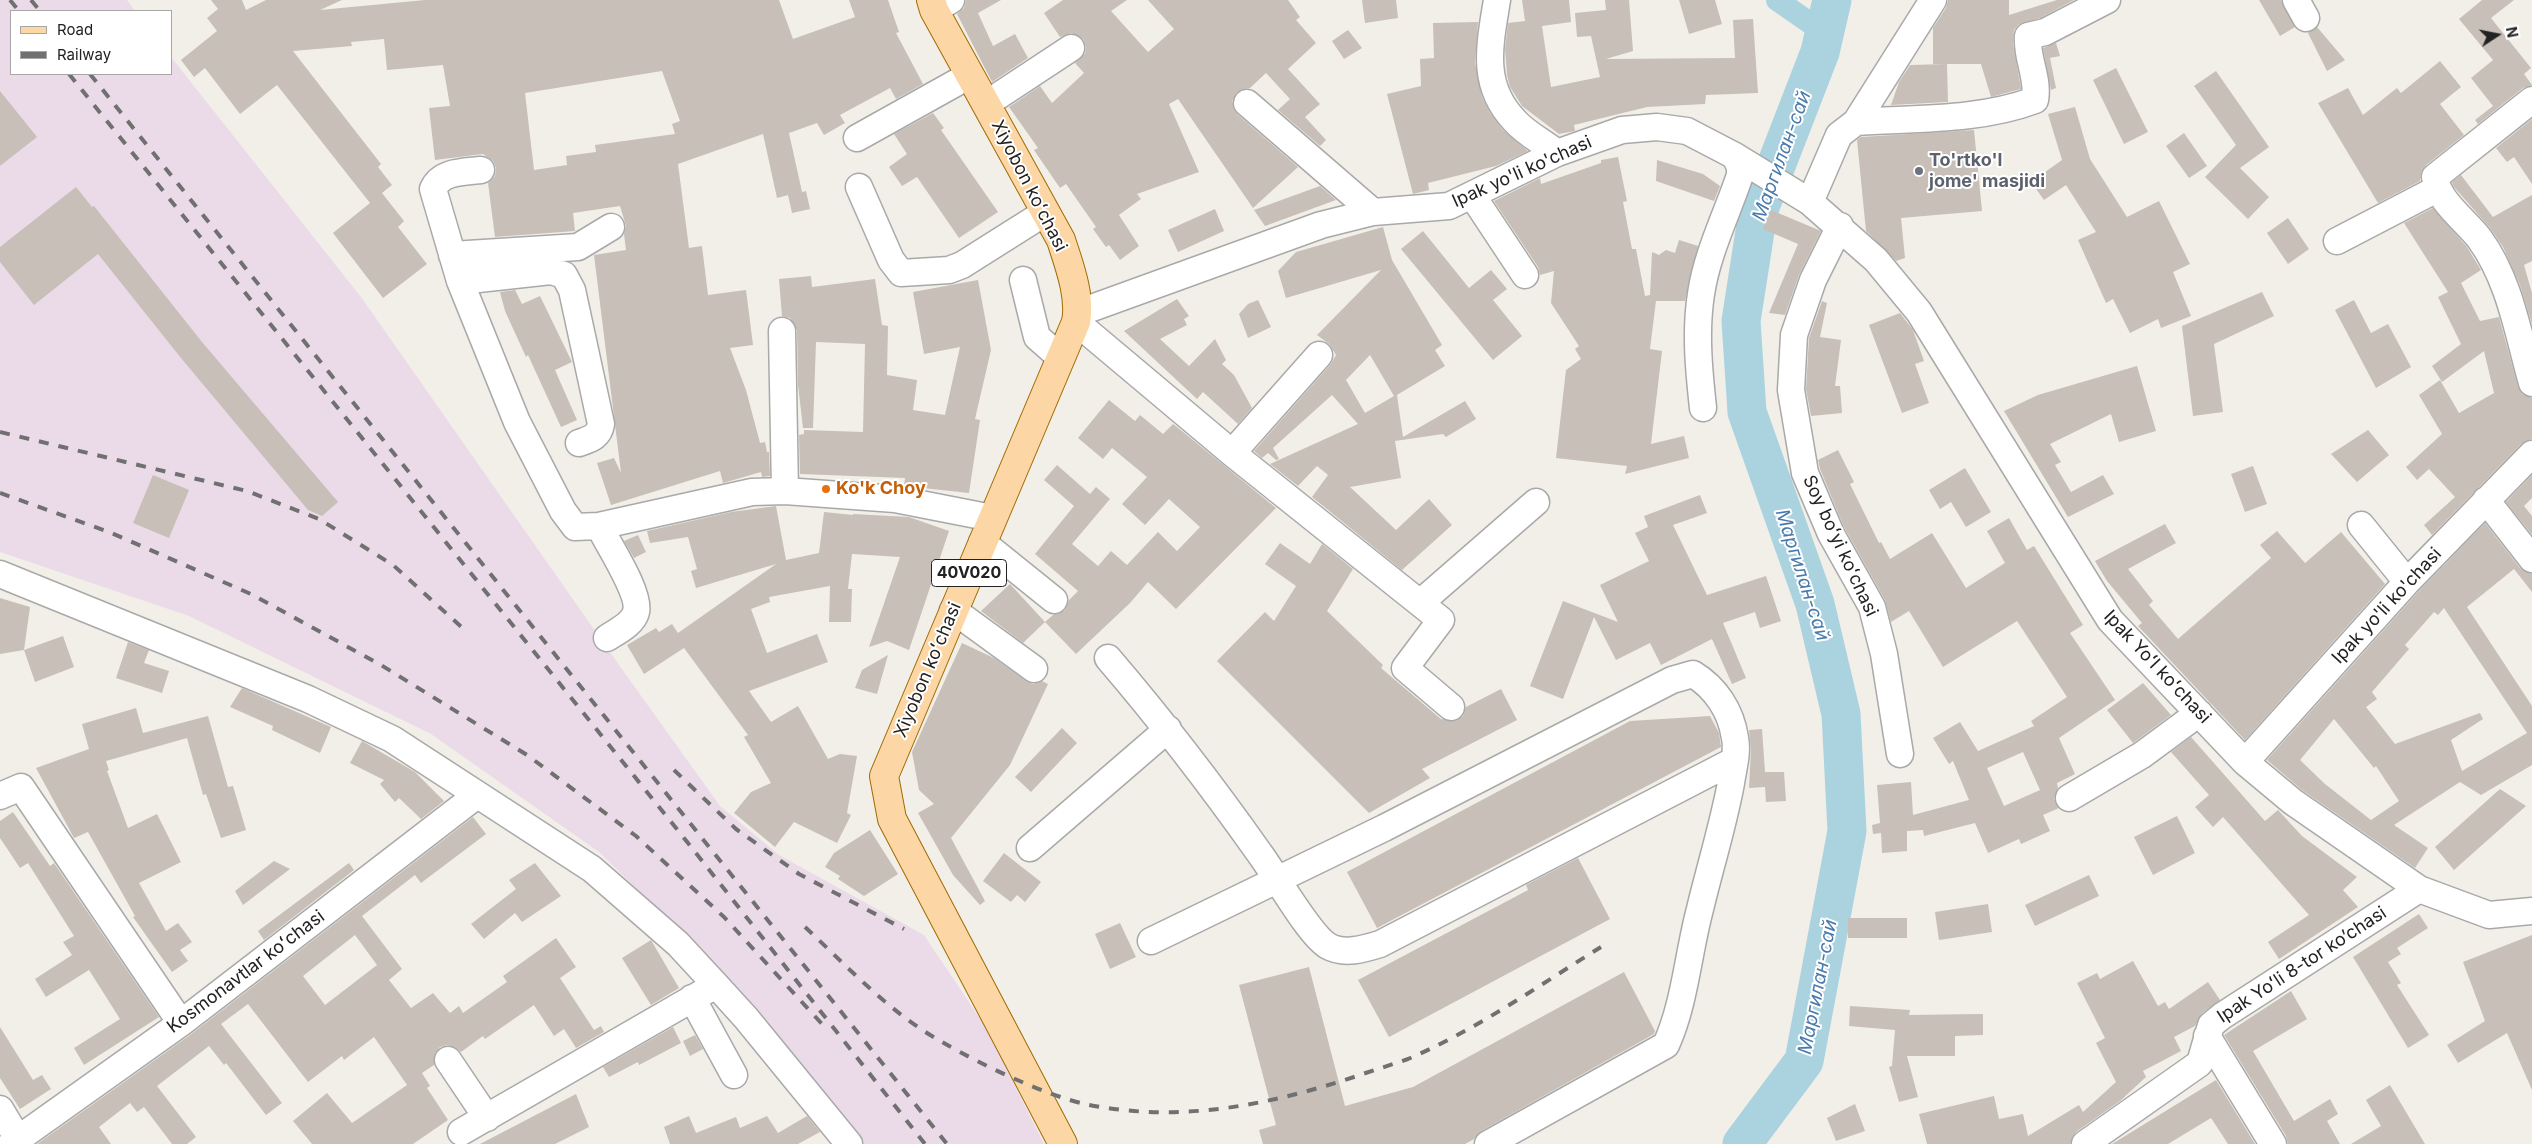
<!DOCTYPE html>
<html>
<head>
<meta charset="utf-8">
<style>
  body { margin:0 }
  #map { position:relative; width:2532px; height:1144px; overflow:hidden; background:#f2efe9; font-family:Inter,sans-serif }
  canvas { display:block }
  .legend { position:absolute; left:10px; top:10px; width:162px; height:65px; box-sizing:border-box; background:#fff; border:1px solid #a7a7a7; margin:0; padding:6px 9px; list-style:none; font-size:15px; color:#222 }
  .legend li { display:flex; align-items:center; gap:10px; height:25px }
  .legend b { width:25px; border:1px solid #a7a7a7 }
  .north { position:absolute; left:2472px; top:10px; width:50px; height:50px; -webkit-text-stroke:4px #fff; paint-order:stroke; rotate:79deg; font-size:14px; font-weight:700; line-height:20px; text-align:center; color:#222 }
  .north::after { content:''; display:block; margin:auto; width:18px; height:22px; background:#222; clip-path:polygon(50% 0,100% 100%,50% 72%,0 100%) }
</style>
</head>
<body>
<div id="map">
<canvas width="2532" height="1144"></canvas>
<ul class="legend">
<li><b style="height:6px;background:#fcd6a4"></b>Road</li>
<li><b style="height:6px;background:#707070"></b>Railway</li>
</ul>
<div class="north">N</div>
</div>
<script>
const ctx = document.querySelector('canvas').getContext('2d');
ctx.lineJoin = 'round';
function fillPath(path, color) { ctx.fillStyle = color; ctx.fill(path, 'evenodd'); }
function strokePath(path, color, width, dash) { ctx.strokeStyle = color; ctx.lineWidth = width; ctx.lineCap = dash ? 'butt' : 'round'; ctx.setLineDash(dash || []); ctx.stroke(path); }
function write(font, color, halo, rows, align = 'center') {
  ctx.font = font + ' Inter,sans-serif'; ctx.lineWidth = 4; ctx.setLineDash([]); ctx.textBaseline = 'middle'; ctx.strokeStyle = halo; ctx.fillStyle = color; for (const [text, x, y, turn = 0] of rows) {
    ctx.save(); ctx.translate(x, y); ctx.rotate((+turn || 0) * Math.PI / 180); ctx.textAlign = isNaN(turn) ? turn : align; if (halo) ctx.strokeText(text, 0, 0); ctx.fillText(text, 0, 0); ctx.restore();
  }
}
fillPath(new Path2D(`
  M0,0H127L135,11H11V74H171V57L361,297L619,665L720,806L779,855L924,935L985,1026L1044,1144H853L740,990L599,852L431,734L189,616L0,552Z`), '#ebdbe8');
strokePath(new Path2D(`
  M1777,0L1823,32`), '#aad3df', 22);
strokePath(new Path2D(`
  M1742,1144L1804,1061L1847,831L1841,714L1815,604L1747,412L1741,321L1758,212L1820,52L1832,0`), '#aad3df', 39);
fillPath(new Path2D(`
  M211,0H242L246,10L266,0H342L320,10L425,0H779L793,39L855,17L849,0H888L899,32L896,33L923,84L896,99L890,88L840,115L845,123L824,135L817,123L789,133L802,192L799,193L806,191L810,209L792,213L788,195L777,198L763,134L678,164L689,248L702,246L708,295L746,290L753,345L730,348L746,390L760,443L765,442L767,452H769L770,476L762,477L761,472L723,483L720,471L611,505L597,463L614,458L621,473L594,255L626,250L624,234L626,226L620,206L573,213L575,231L495,237L488,183L495,176L496,168L493,161L483,154L435,160L429,108L450,106L443,65L387,70L384,39L351,42L352,46L293,51L381,164L378,167L392,185L382,193L404,221L398,227L427,264L383,298L333,233L370,203L277,85L240,114L205,68L194,77L181,60L217,31L207,18L218,9ZM662,71L680,121L672,124L675,134L595,145L596,152L566,156L567,165L534,170L525,93Z
  M966,0H1001L978,13L993,46L1015,34L1028,58L992,82L957,14L964,8Z
  M1063,0H1127L1111,11L1148,52L1174,29L1148,0H1288L1300,17L1296,20L1316,43L1288,69L1320,104L1305,117L1326,140L1320,146L1278,110L1290,99L1266,73L1250,88L1243,89L1236,93L1232,101L1237,114L1298,167L1253,208L1178,99L1169,104L1199,172L1137,194L1141,199L1119,215L1139,246L1120,260L1109,245L1106,247L1093,229L1096,227L1066,184L1060,188L1034,150L1038,148L1009,107L1040,86L1052,103L1084,73L1075,63L1085,54L1086,47L1083,39L1071,33L1060,37L1044,13Z
  M1362,0H1396L1398,18L1365,23Z
  M1522,0H1569L1571,22L1542,26L1551,87L1600,77L1591,36L1577,37L1575,13L1606,10L1605,0H1629L1633,51L1606,59L1735,58L1733,20L1753,19L1758,93L1706,95L1705,104L1647,107L1574,125L1575,131L1559,134L1522,106L1510,87L1507,75L1505,49L1508,23L1525,21Z
  M1679,0H1715L1722,24L1689,34Z
  M1948,0H2009V15L2057,0H2074L2040,18L2018,25L2014,30L2013,44L2021,89L1991,97L1981,64H1933V28L1946,8Z
  M2259,0H2281L2295,27L2280,36Z
  M2482,0H2514L2491,18L2531,68L2524,74L2532,85L2523,88L2478,124L2475,120L2493,106L2471,78L2493,60L2459,19Z
  M1478,22L1475,63L1482,97L1490,113L1502,129L1528,151L1496,166L1428,183L1429,190L1413,194L1387,94L1421,86L1420,59L1434,58L1433,23Z
  M2317,27L2345,60L2327,71L2308,33Z
  M1348,30L1362,48L1344,59L1332,41Z
  M2056,43L2060,56L2050,58L2056,88L2051,90L2043,48Z
  M2440,61L2461,87L2440,104L2464,135L2426,165L2421,172L2420,181L2378,203L2318,103L2348,88L2363,115L2397,88L2401,93Z
  M1947,64L1948,102L1891,105L1899,82L1910,65Z
  M2116,68L2148,132L2124,144L2093,80Z
  M2216,71L2269,147L2240,168L2269,197L2248,219L2205,177L2236,145L2194,86Z
  M0,91L37,137L0,166Z
  M2075,107L2090,159L2127,217L2159,201L2190,264L2173,272L2191,316L2161,328L2158,319L2130,333L2113,299L2106,303L2078,240L2096,232L2066,185L2044,200L2031,182L2062,160L2048,114Z
  M933,113L944,128L941,130L998,212L959,238L917,177L902,186L889,167L907,154L894,134Z
  M2532,119V184L2514,157L2507,162L2496,148Z
  M1974,130L1982,211L1901,218L1905,258L1896,261L1866,231L1857,140L1861,137Z
  M2184,133L2207,166L2189,178L2166,146Z
  M1618,157L1627,201L1623,202L1632,249H1636L1645,296L1650,295L1652,252L1659,255L1666,250L1675,253L1679,240L1698,246L1685,301H1656L1650,349L1662,351L1651,444L1684,436L1689,458L1625,474L1627,466L1556,458L1566,370L1581,359L1575,349L1579,346L1551,303L1554,271L1540,275L1538,267L1494,201L1540,178L1541,184L1601,163V160Z
  M1657,160L1703,174L1720,186L1714,201L1656,181Z
  M2461,175L2493,217L2532,195V261L2524,265L2532,293V324L2520,285L2503,247L2490,228L2454,187L2452,182Z
  M1320,186L1336,200L1265,226L1254,210Z
  M76,187L92,207L94,206L202,342L338,502L322,516L308,510L181,358L98,254L34,305L0,262V247Z
  M2433,208L2467,247L2481,270L2461,283L2480,321L2499,317L2518,387L2522,394L2532,398V439L2521,444L2432,535L2424,525L2455,497L2429,469L2417,480L2406,467L2442,434L2419,395L2440,380L2459,413L2494,393L2484,351L2442,382L2432,366L2461,344L2438,297L2448,292L2404,223Z
  M1215,209L1224,231L1178,252L1168,230Z
  M1771,210L1821,231L1799,275L1785,315L1769,313L1798,244L1763,229Z
  M2288,218L2309,249L2288,264L2267,233Z
  M1383,227L1392,260L1442,345L1435,350L1445,366L1397,395L1403,437L1465,401L1476,419L1446,437L1443,434L1395,441L1401,478L1350,487L1396,530L1429,499L1452,525L1402,570L1312,497L1328,475L1317,466L1298,486L1270,464L1358,424L1332,395L1273,448L1279,459L1276,460L1268,453L1262,458L1254,451L1330,365L1336,355L1329,344L1317,335L1381,270L1286,298L1278,271L1296,252ZM1370,355L1394,396L1365,413L1346,380Z
  M1423,231L1469,288L1491,270L1507,289L1493,300L1522,336L1493,360L1401,249Z
  M811,276L812,287L875,279L882,325L888,326L887,375L917,380L913,410L945,415L960,347L924,354L913,292L978,280L991,350L975,419L980,420L969,493L904,486L905,478L800,474L799,435L804,434V430L863,432L865,344L816,342L813,428H803L798,385L797,330L790,318L782,316L779,279Z
  M515,290L522,304L540,296L572,362L555,370L577,420L561,427L528,355L526,357L505,311L500,292Z
  M2262,292L2274,316L2214,344L2223,412L2193,416L2182,326Z
  M1177,299L1189,316L1184,319L1187,325L1160,339L1189,366L1215,339L1226,360L1222,364L1234,375L1252,408L1238,424L1203,392L1197,399L1124,331Z
  M1258,300L1271,327L1248,338L1239,314L1248,304Z
  M2354,300L2371,333L2388,324L2411,367L2376,388L2335,310Z
  M1822,301L1827,303L1820,337L1841,340L1835,386H1840L1842,413L1811,416L1806,389L1809,338Z
  M1900,313L1913,330L1924,361L1915,364L1929,403L1902,413L1869,325Z
  M2137,366L2156,431L2119,442L2111,414L2050,444L2061,462L2055,465L2071,492L2103,475L2114,494L2068,517L2004,411L2038,395Z
  M1109,400L1135,421L1140,415L1163,434L1173,424L1177,427L1276,508L1176,609L1148,582L1130,603L1076,654L1045,622L1053,615L1065,610L1069,600L1078,591L1035,554L1074,506L1044,480L1057,465L1090,494L1096,487L1110,499L1072,544L1098,566L1111,551L1127,565L1158,532L1177,551L1200,527L1169,499L1145,525L1122,504L1147,477L1112,448L1103,459L1078,438Z
  M2368,430L2389,455L2357,482L2331,454Z
  M1838,450L1854,482L1850,484L1879,543L1881,542L1890,559L1932,533L1966,588L2005,563L1987,531L2009,518L2027,550L2034,546L2083,625L2070,633L2115,700L2059,738L2075,774L2057,783L2058,788L2054,799L2059,808L2043,815L2050,831L2021,844L2019,839L1988,853L1975,823L1924,836L1923,830L1907,831V851L1882,853L1881,833L1873,834L1872,825L1880,823L1877,785L1911,782L1913,815L1969,800L1953,761L1949,764L1933,738L1960,722L1978,751L2034,726L2031,721L2067,697L2017,621L1943,667L1909,611L1891,622L1885,600L1844,527L1820,469L1818,460ZM2023,752L2040,790L2004,806L1987,768Z
  M2253,466L2267,504L2245,512L2231,474Z
  M1965,468L1991,512L1966,527L1951,502L1940,509L1929,490Z
  M153,475L189,490L169,538L133,523Z
  M2532,475V498L2524,506L2532,516V535L2506,502Z
  M1700,495L1707,513L1673,525L1707,595L1766,576L1781,621L1760,628L1755,612L1723,623L1746,678L1732,684L1712,639L1661,665L1650,643L1616,660L1594,617L1563,699L1530,686L1563,601L1618,622L1600,585L1649,561L1635,533L1648,527L1644,516Z
  M776,506L786,560L819,553L824,512L853,515V514L909,517L949,531L909,650L887,641L869,647L900,557L852,554L848,589H852L851,622H829L830,586L769,597L770,602L751,609L767,653L817,634L828,662L749,691L771,722L798,706L828,759L840,754L857,756L847,813L851,815L837,843L794,822L775,847L734,813L751,792L771,783L744,737L748,735L684,648L644,674L627,645L656,628L659,632L672,624L678,633L776,564L696,588L691,571L697,569L688,537L650,543L647,531L731,512Z
  M2485,523L2520,568L2532,574V592L2514,569L2467,607L2532,706V765L2481,795L2460,782L2394,825L2428,848L2415,868L2302,790L2267,760L2418,592ZM2444,608L2527,733L2462,771L2451,740L2483,719L2480,713L2395,744L2366,707L2377,699L2372,692L2409,649L2405,645L2434,612L2438,615ZM2334,719L2374,768L2376,766L2399,801L2371,820L2325,784L2300,760Z
  M2165,524L2176,543L2128,569L2153,601L2149,605L2178,639L2271,558L2260,545L2277,531L2305,563L2341,532L2385,584L2245,740L2138,626L2142,623L2107,581L2095,561Z
  M638,535L646,552L634,558L624,541Z
  M1280,543L1310,564L1322,544L1353,569L1327,611L1383,665L1381,668L1441,719L1456,721L1463,716L1466,707L1501,689L1517,720L1422,769L1430,778L1369,813L1217,661L1265,612L1274,621L1296,586L1265,564Z
  M1010,584L1045,622L1023,643L981,611Z
  M0,598L30,607L24,650L0,654Z
  M63,636L74,667L35,682L24,650Z
  M128,642L149,650L144,663L169,671L162,693L116,678Z
  M962,643L994,658L1026,681L1033,684L1042,681L1048,684L1010,765L951,838L985,901L980,905L953,875L918,813L934,804L919,790L912,752Z
  M888,655L877,694L855,688L862,670Z
  M2143,683L2171,715L2133,743L2107,710Z
  M242,688L331,727L320,753L272,730L273,726L230,707Z
  M136,708L143,733L208,716L228,787L233,786L246,830L221,838L206,794L203,795L187,738L106,761L109,770L107,771L128,828L157,814L181,862L139,883L166,931L178,923L192,942L180,950L188,961L172,972L133,917L135,916L88,832L74,838L36,768L89,749L82,724Z
  M1710,716L1719,733L1721,747L1377,928L1347,872L1630,721Z
  M1062,728L1077,743L1031,792L1015,777Z
  M1762,729L1765,772H1784L1786,801L1766,802L1765,787L1749,788L1751,749L1749,730Z
  M2191,737L2265,821L2278,810L2302,836L2357,877L2343,890L2358,907L2279,959L2268,942L2309,915L2223,817L2213,827L2195,807L2209,795L2171,752Z
  M362,741L415,772L444,801L421,819L399,798L395,802L380,784L384,780L350,763Z
  M2500,789L2526,806L2454,870L2435,847Z
  M13,812L50,866L54,863L159,1017L84,1065L74,1048L120,1019L89,970L46,997L35,979L72,955L63,942L74,936L28,863L20,868L0,838V821Z
  M2177,816L2195,853L2153,875L2134,837Z
  M473,817L486,834L421,883L415,875L362,916L402,969L389,980L411,1008L433,993L450,1013L459,1006L463,1013L507,982L503,976L556,938L576,967L560,978L594,1030L601,1026L604,1032L576,1048L564,1029L554,1036L534,1005L485,1039L483,1036L461,1052L455,1047L447,1045L440,1047L435,1053L434,1065L422,1073L430,1086L427,1088L448,1120L413,1144H312L293,1121L327,1093L352,1123L407,1085L374,1037L344,1060L342,1056L308,1082L248,1004L221,1024L282,1103L266,1115L226,1063L224,1065L209,1046L157,1086L196,1137L187,1144H172L144,1107L137,1112L130,1103L99,1127L111,1144H37L190,1035ZM355,935L377,965L325,1005L303,976Z
  M870,830L898,874L864,896L838,879L840,876L825,867L834,853Z
  M1004,853L1041,882L1025,902L1017,895L1011,902L983,881Z
  M1578,858L1610,919L1389,1037L1358,980L1528,890L1526,885Z
  M274,861L290,869L243,905L235,891Z
  M349,863L354,870L264,940L258,931Z
  M535,863L561,896L522,922L515,913L484,939L471,924L516,889L509,880Z
  M2089,875L2099,896L2035,926L2025,905Z
  M1988,904L1992,932L1939,940L1935,912Z
  M2419,914L2428,928L2397,948L2401,954L2388,962L2401,983L2397,985L2429,1035L2408,1048L2353,957Z
  M1848,918H1907V938H1848Z
  M1120,923L1136,957L1110,969L1095,934Z
  M2532,935V1090L2507,1033L2458,1063L2447,1045L2485,1021L2463,962Z
  M651,940L679,988L651,1005L622,958Z
  M2133,961L2158,1006L2165,1002L2169,1009L2208,982L2220,1000L2202,1013L2195,1026L2174,1037L2181,1051L2143,1071L2146,1077L2120,1101L2076,1132L2070,1144H1927L1919,1114L1994,1096L1999,1119L2023,1114L2028,1136L2079,1105L2083,1112L2116,1082L2096,1043L2105,1038L2077,983L2097,973L2100,979Z
  M1309,967L1345,1106L1413,1087L1624,972L1655,1031L1654,1034L1481,1131L1474,1139L1465,1144H1263L1259,1130L1276,1125L1239,985Z
  M2291,991L2307,1019L2253,1051L2294,1121L2330,1099L2338,1114L2327,1121L2340,1144H2288L2286,1136L2224,1035Z
  M1850,1006L1910,1010L1909,1015L1983,1014V1035L1955,1036V1056H1907L1918,1097L1899,1102L1889,1067L1892,1066L1895,1030L1849,1026Z
  M0,1027L33,1080L42,1075L51,1089L20,1109L0,1078Z
  M673,1027L681,1043L639,1065L638,1062L609,1077L603,1067Z
  M695,1035L703,1049L690,1056L683,1041Z
  M2216,1080L2255,1144H2228L2211,1118L2168,1144H2112Z
  M2390,1085L2425,1144H2351L2381,1126L2366,1100Z
  M576,1094L589,1127L555,1144H480Z
  M1855,1104L1865,1131L1836,1141L1827,1118Z
  M689,1116L696,1133L736,1117L740,1128L767,1116L778,1133L807,1116L820,1132L798,1144H670L664,1127Z`), '#c7bfb8');
const minor = new Path2D(`
  M1497,0C1490,44 1480,84 1514,120C1525,133 1543,142 1557,153
  M2296,0L2306,18
  M934,10L951,0
  M2532,100L2435,177C2438,201 2464,219 2479,238C2510,280 2518,334 2532,383
  M1247,103L1373,212
  M986,104L1071,48
  M1856,122C1915,118 1979,121 2035,100C2039,78 2026,58 2028,36L2045,32L2107,0
  M857,138L970,75
  M481,170C463,172 441,171 433,189L460,281L517,422L563,511L575,527L599,526L752,492L785,491L895,499L992,518
  M859,187L891,260L901,273L949,270L962,265L1046,212
  M1472,195L1525,275
  M1810,202L1839,135L1856,122L1933,0
  M1840,226L1813,280L1794,335L1791,390L1805,473L1831,534L1872,607L1884,654L1900,754
  M2337,241L2437,189
  M452,255L578,247L611,227
  M1023,280L1037,337L1061,358
  M460,281L551,271L564,275L572,290L601,424C599,437 590,439 579,443
  M1078,313L1321,225L1373,212L1449,206L1557,153L1622,130L1657,127L1687,131L1735,156L1810,202L1876,260L1919,312L2110,620L2245,762L2293,802L2419,889L2489,915L2532,911
  M1076,322L1232,453L1441,620L1405,668L1451,707
  M782,331L785,491
  M1703,408C1699,371 1695,332 1701,294C1707,253 1727,214 1740,175V167L1735,156
  M1232,453L1319,355
  M2486,500L2532,559
  M2361,525L2407,582
  M599,526C608,544 641,594 636,612C633,624 616,632 607,638
  M982,542L1054,600
  M0,574L308,699L392,739L592,869L678,944L716,985L746,1018L849,1144
  M1420,603L1536,502
  M953,610L1034,669
  M1108,658C1162,721 1212,786 1260,854C1275,874 1309,935 1328,946C1344,955 1364,949 1380,944L1735,760
  M2245,762L2407,582L2532,454
  M0,796L21,787L181,1023
  M2069,798L2142,755L2199,713
  M1030,848L1168,729
  M1151,941L1384,828L1672,680L1693,674C1716,688 1731,711 1735,738C1738,753 1733,769 1731,783C1723,826 1710,867 1700,909C1688,954 1685,1003 1666,1045L1488,1144
  M692,998L734,1075
  M2207,1036L2273,1144
  M448,1060L487,1118
  M0,1109L18,1139
  M461,1132L716,985
  M11,1144L181,1023L477,795
  M2085,1144L2200,1063L2211,1025L2222,1016L2419,889`);
const major = new Path2D(`
  M931,0L934,10L1061,240C1069,265 1081,296 1076,322L884,776L892,819L1063,1144`);
strokePath(minor, '#a9a9a9', 29);
strokePath(major, '#a06b00', 30);
strokePath(minor, '#fff', 26);
strokePath(major, '#fcd6a4', 28);
strokePath(new Path2D(`
  M10,0L19,11
  M31,0L40,11
  M69,74L688,843L925,1144
  M90,74L947,1144
  M0,432L247,491L319,519L393,565L468,633
  M0,493L109,532L251,594L381,665L527,755L636,836L724,917L822,1024
  M674,770L736,829L799,874L904,929
  M805,927C848,967 890,1013 942,1042C980,1064 1046,1096 1089,1105C1182,1123 1269,1105 1357,1076C1374,1070 1391,1065 1408,1059C1476,1030 1538,986 1601,947`), '#707070', 4, [10, 10]);
for (const [x, y, r, color] of [
  [1919,171,5,"#6b7280"],
  [826,489,5,"#e8710a"]
]) { const dot = new Path2D(); dot.arc(x, y, r, 0, 2 * Math.PI); ctx.fillStyle = color; ctx.fill(dot); strokePath(dot, '#fff', 2); }
for (const [x, y, w] of [
  [969,573,75]
]) { const box = new Path2D(); box.roundRect(x - w / 2, y - 13.5, w, 27, 4); ctx.fillStyle = '#fff'; ctx.fill(box); strokePath(box, '#222', 1); }
write('bold 16px', '#222', null, [
  ["40V020",969,573]
]);
write('bold 18px', '#5b616d', '#fff', [
  ["To'rtko'l",1929,161],
  ["jome' masjidi",1929,182]
], 'left');
write('18px', '#222', '#fff', [
  ["Ipak yo'li ko'chasi",1522,172,-24],
  ["Xiyobon koʻchasi",1029,186,63],
  ["Soy boʻyi koʻchasi",1840,546,65],
  ["Ipak yo'li ko'chasi",2387,606,-47],
  ["Ipak Yoʻl koʻchasi",2157,667,47],
  ["Xiyobon koʻchasi",928,670,-67],
  ["Ipak Yoʻli 8-tor koʼchasi",2302,965,-33],
  ["Kosmonavtlar koʻchasi",246,972,-37]
]);
write('bold 18px', '#c56008', '#fff', [
  ["Ko'k Choy",836,489]
], 'left');
write('italic 19px', '#4a7aab', '#fff', [
  ["Маргилан-сай",1782,156,-70],
  ["Маргилан-сай",1802,575,72],
  ["Маргилан-сай",1818,987,-79]
]);
</script>
</body>
</html>
